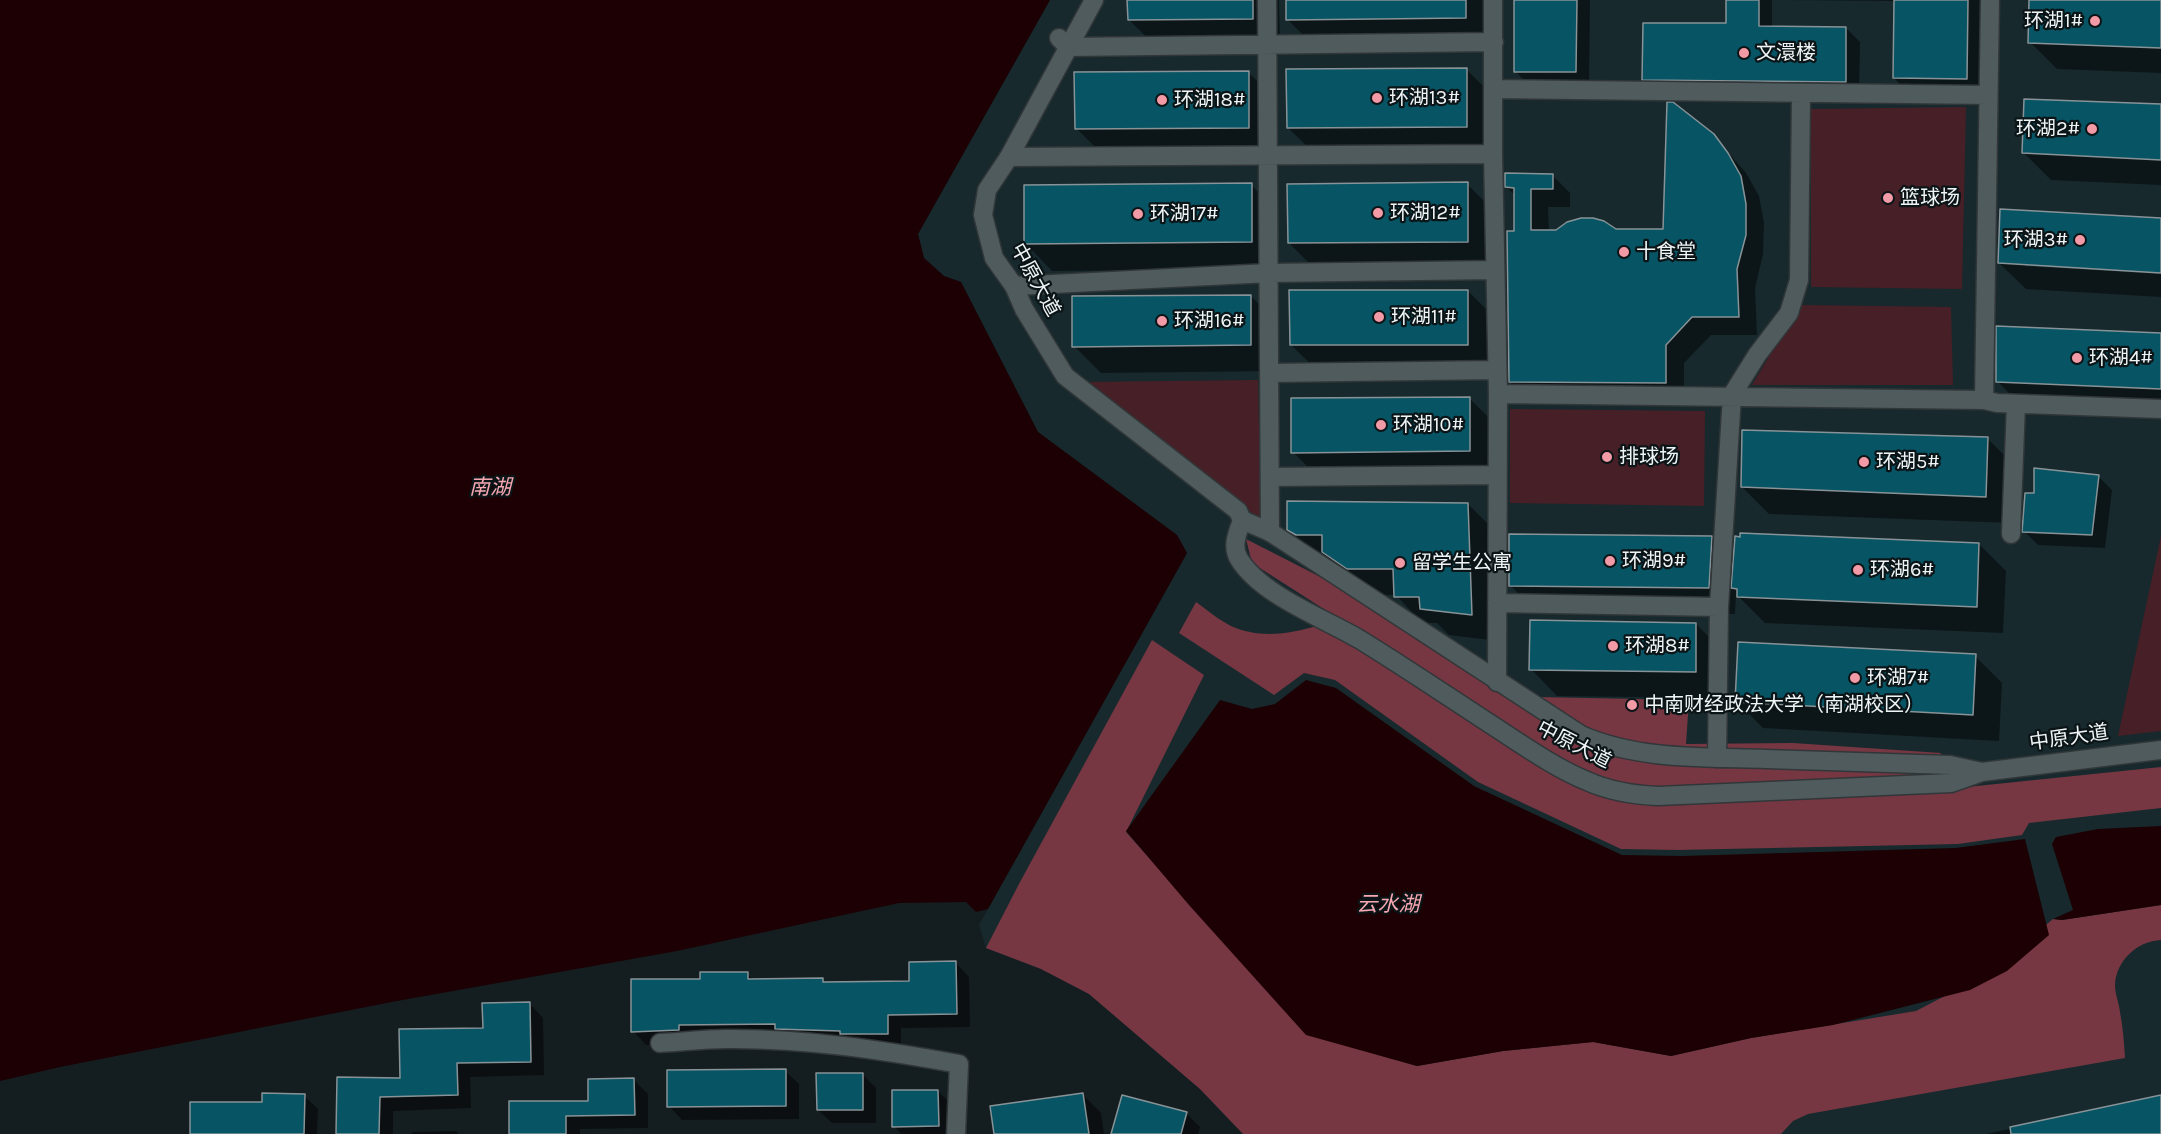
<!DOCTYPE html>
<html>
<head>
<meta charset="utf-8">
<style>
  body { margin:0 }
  canvas { display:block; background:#141d20 }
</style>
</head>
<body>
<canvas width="2161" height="1134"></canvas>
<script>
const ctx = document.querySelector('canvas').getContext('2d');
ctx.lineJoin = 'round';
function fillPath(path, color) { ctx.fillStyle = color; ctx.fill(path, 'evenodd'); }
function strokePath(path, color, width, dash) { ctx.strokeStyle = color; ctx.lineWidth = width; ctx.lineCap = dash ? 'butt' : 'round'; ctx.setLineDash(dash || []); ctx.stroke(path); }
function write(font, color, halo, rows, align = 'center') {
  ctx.font = font + ' Karla,"Noto Sans SC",sans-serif'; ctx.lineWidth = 4.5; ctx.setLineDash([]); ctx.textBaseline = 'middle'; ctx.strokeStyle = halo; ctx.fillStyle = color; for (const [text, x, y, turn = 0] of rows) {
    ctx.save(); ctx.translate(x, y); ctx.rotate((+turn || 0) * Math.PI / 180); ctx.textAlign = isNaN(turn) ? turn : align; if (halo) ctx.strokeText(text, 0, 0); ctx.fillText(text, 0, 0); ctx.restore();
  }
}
fillPath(new Path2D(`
  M1050,0H2161V1134H1243L1200,1089L1089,994L1041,969L986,948L979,925L1187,553L1177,535L1038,432L961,282L944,276L924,258L918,234Z`), '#17292d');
fillPath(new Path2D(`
  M1966,107L1962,289L1811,287V109Z
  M1800,305L1951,307L1953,385H1752Z
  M1258,380L1261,520L1079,382Z
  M1510,409L1705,411L1704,506L1510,503Z
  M2161,536V731L2118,736Z`), '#471f26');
fillPath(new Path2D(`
  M1246,539L1344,589L1425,645L1502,693L1538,697L1689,700L1686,744L1793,743L1941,753L1924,781L1628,788L1569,766L1252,563Z
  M1196,602C1207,610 1219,620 1231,626C1262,640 1293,633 1324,624L1572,780L1748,797L1967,787L2161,767V808L2029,823L2022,835L1958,844L1678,850L1621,849L1478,782L1335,680L1304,673L1274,695L1179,633Z
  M1152,640L1204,675L1126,832L1306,1034L1417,1066L1503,1051L1593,1042L1671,1056L1751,1038L1916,1011L1987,974L2053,919L2062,920L2161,905V940C2137,941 2116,961 2115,985C2115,995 2119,1002 2120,1012C2123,1027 2124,1043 2125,1058L1808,1114L1793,1121L1781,1134H1243L1200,1089L1089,994L1041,969L986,948L1020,882Z`), '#763742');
fillPath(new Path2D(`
  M0,0H1050L918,234L924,258L944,276L961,282L1038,432L1177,535L1187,553L988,909L976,912L966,902L899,903L677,951L397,1001L60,1067L0,1081Z
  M1306,680L1336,688L1474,786L1622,855L1682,856L1955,848L2025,839L2049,935L2007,971L1970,990L1833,1025L1751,1038L1671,1056L1593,1042L1503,1051L1417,1066L1306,1035L1189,905L1126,831L1220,700L1252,709L1275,704Z
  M2161,826V905L2062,920L2053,919L2073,910L2052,844L2056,837L2098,829Z`), '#1c0003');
fillPath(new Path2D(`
  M1129,0H1279L1280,45L1156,46L1129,20Z
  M1287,0H1492V44L1314,46L1287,19Z
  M1516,0H1590L1589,85H1529L1515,71Z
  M1721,0H1772V28H1846L1860,42L1859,95L1657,93L1644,79L1728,25V0Z
  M1785,0H1981L1980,92H1908L1894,78L1895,1Z
  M2031,0H2161V73L2057,69L2030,42Z
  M1466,69L1493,96V153L1315,154L1288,128Z
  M1249,73L1275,99L1276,154L1103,155L1076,128Z
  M2161,105V185L2051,180L2024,153Z
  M1713,135L1746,173L1759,196L1764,223L1763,254L1755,288L1757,335H1711L1684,363V401L1529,400L1510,381L1516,196L1506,187L1552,175L1570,193V207H1548L1549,231H1664Z
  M1467,184L1494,211V268L1316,270L1289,243Z
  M1251,185L1278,211V269L1052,271L1026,244Z
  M2161,219V271L2025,263V266L2161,274V297L2026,289L1999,263Z
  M1468,291L1495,318V371H1318L1291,345Z
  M1251,296L1277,323L1278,371L1101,373L1074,346Z
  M2161,335V414L2024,408L1997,381Z
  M1469,398L1496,425V478L1320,479L1293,452Z
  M1987,438L2014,465L2012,523L1769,514L1742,487Z
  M2098,476L2112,490L2105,548L2038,545L2024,531L2035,495Z
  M1468,504L1495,531L1498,641L1449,635L1437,623H1422L1396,595H1375L1351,579L1333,561L1324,562L1316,556L1289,529Z
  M1711,538L1735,561L1979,544L2006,571L2003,633L1765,623L1736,594L1735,614L1537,612L1510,585Z
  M1696,624L1723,651L1722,698L1557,696L1531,669Z
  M1975,656L2002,683L1999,741L1763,728L1737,702Z
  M956,963L969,977L970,1027L901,1028V1047L692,1044L646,1045L633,1031L702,980L747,974L754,980H822L826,983H910Z
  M530,1004L543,1018L544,1075L470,1077L471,1108L393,1111V1134H338V1079H401Z
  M785,1071L799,1084V1119L682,1120L669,1106Z
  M862,1074L876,1088V1123H832L818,1110Z
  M634,1080L648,1094V1128L580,1129V1134H510L590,1102Z
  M938,1091L952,1105V1134H901L894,1126Z
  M1083,1095L1101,1113L1104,1134H996Z
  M304,1096L318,1109L317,1134H192L263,1104Z
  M2161,1096V1134H1986Z
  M1186,1113L1200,1127L1198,1134H1113Z
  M456,1131L459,1134H412V1132Z`), '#0007');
const building = new Path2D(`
  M1127,0H1253V19L1128,20Z
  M1286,0H1466V18L1286,20Z
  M1514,0H1577L1576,72H1514Z
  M1726,0H1759V26L1846,27V82L1642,80L1643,23H1726Z
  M1894,0H1968L1967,79L1893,78Z
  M2029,0H2161V48L2028,43Z
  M1467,68V127L1287,128L1286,69Z
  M1249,71V128L1075,129L1074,72Z
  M2024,99L2161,104V160L2022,153Z
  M1667,102H1673L1714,134L1728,153L1741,176L1746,204V235L1737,269L1739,317H1692L1666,345V383L1509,382L1507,231H1514V188L1505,187V173L1553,174V189H1531V230H1556L1567,222L1581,218H1593L1604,221L1616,229H1663Z
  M1468,182V242L1288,243L1287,184Z
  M1252,183V242L1024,244V185Z
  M2000,209L2161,218V273L1998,263Z
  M1289,290H1468V345H1290Z
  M1251,295V345L1072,347V296Z
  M1996,326L2161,333V389L1996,382Z
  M1470,397V451L1291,453V398Z
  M1742,430L1988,437L1986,497L1741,487Z
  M2034,468L2099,475L2092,535L2022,532L2025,493H2034Z
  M1287,501L1468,503L1472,615L1420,609L1419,597H1394L1393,569H1347L1322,552V535H1296L1287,530Z
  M1740,533L1979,543L1977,607L1737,597V589L1731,588L1735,536L1740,537Z
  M1509,534L1712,536L1709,588L1509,586Z
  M1530,620L1696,623V672L1529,670Z
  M1738,642L1976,654L1973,715L1735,702Z
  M956,961L957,1014L888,1015V1034H840V1031L775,1029V1024L679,1025V1030L631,1032V979H700V972H748V979L823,978V982L909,981V962Z
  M530,1002L531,1062L457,1063L458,1095L380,1097L379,1134H336L337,1077L400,1078L399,1029L483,1028L482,1003Z
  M786,1069V1106L667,1107V1070Z
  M816,1073H863V1110H817Z
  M634,1078L635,1115L566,1116V1134H509V1101H588V1079Z
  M892,1090H938L939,1126L892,1127Z
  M262,1093L305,1094L304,1134H190V1102H262Z
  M1083,1093L1089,1134H994L990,1106Z
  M1122,1095L1187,1112L1181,1134H1111Z
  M2161,1095V1134H2011L2010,1127Z`);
fillPath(building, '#075464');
strokePath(building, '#889397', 1.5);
const street = new Path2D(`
  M1267,0L1270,532
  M1493,0V154L1498,394L1497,682
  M1059,38L1068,47L1494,42
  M1493,89L1988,95
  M1009,157L1493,154
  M1014,286L1269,273L1495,270
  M1270,373L1497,370
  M1498,394L1984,400L1997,403L2161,409
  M1984,400L1990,0
  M1270,477L1497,475
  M2011,534L2016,404
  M1497,603L1719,607
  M1717,758L1719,607L1732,395L1757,355L1789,313L1799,280L1801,94
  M660,1043C682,1042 703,1039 725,1039C803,1038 882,1050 959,1064L956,1134`);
const secondary = new Path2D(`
  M1094,0L1009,157L987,190L983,215L994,258L1014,286L1024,309L1065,376L1238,511L1242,520L1270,532L1581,735C1638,760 1704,757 1766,759C1827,761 1888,763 1950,765L1982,772
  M1242,520C1238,532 1231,546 1239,559C1261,595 1323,618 1359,639C1408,669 1456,702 1504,733C1530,750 1558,769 1587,781C1609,791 1634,795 1658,796L1951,783L1982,772L2161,750`);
strokePath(street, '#313739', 21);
strokePath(secondary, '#313739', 21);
strokePath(street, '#505b5e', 18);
strokePath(secondary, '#505b5e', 18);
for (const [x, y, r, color] of [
  [2095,21,6,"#f39aa7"],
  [1744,53,6,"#f39aa7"],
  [1377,98,6,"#f39aa7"],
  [1162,100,6,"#f39aa7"],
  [2092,129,6,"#f39aa7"],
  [1888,198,6,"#f39aa7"],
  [1378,213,6,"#f39aa7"],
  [1138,214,6,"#f39aa7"],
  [2080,240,6,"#f39aa7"],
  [1624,252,6,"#f39aa7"],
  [1379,317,6,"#f39aa7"],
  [1162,321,6,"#f39aa7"],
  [2077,358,6,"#f39aa7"],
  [1381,425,6,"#f39aa7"],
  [1607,457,6,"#f39aa7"],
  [1864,462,6,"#f39aa7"],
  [1610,561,6,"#f39aa7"],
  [1400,563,6,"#f39aa7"],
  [1858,570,6,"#f39aa7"],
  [1613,646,6,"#f39aa7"],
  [1855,678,6,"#f39aa7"],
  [1632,705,6,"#f39aa7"]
]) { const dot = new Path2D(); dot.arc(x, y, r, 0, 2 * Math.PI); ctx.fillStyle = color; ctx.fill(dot); strokePath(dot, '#0b1416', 2); }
write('20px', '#eff5f7', '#0b1416', [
  ["环湖1#",2083,21,"right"],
  ["文澴楼",1756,53],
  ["环湖13#",1389,98],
  ["环湖18#",1174,100],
  ["环湖2#",2080,129,"right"],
  ["篮球场",1900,198],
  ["环湖12#",1390,213],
  ["环湖17#",1150,214],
  ["环湖3#",2068,240,"right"],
  ["十食堂",1636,252],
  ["环湖11#",1391,317],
  ["环湖16#",1174,321],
  ["环湖4#",2089,358],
  ["环湖10#",1393,425],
  ["排球场",1619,457],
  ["环湖5#",1876,462],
  ["环湖9#",1622,561],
  ["留学生公寓",1412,563],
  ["环湖6#",1870,570],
  ["环湖8#",1625,646],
  ["环湖7#",1867,678],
  ["中南财经政法大学（南湖校区）",1644,705]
], 'left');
write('20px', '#eff5f7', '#0b1416', [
  ["中原大道",1035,280,61],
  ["中原大道",2069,738,-8],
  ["中原大道",1574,745,27]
]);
write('italic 21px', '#f7a7b2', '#0b1416', [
  ["南湖",490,488],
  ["云水湖",1388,905]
]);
</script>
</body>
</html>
